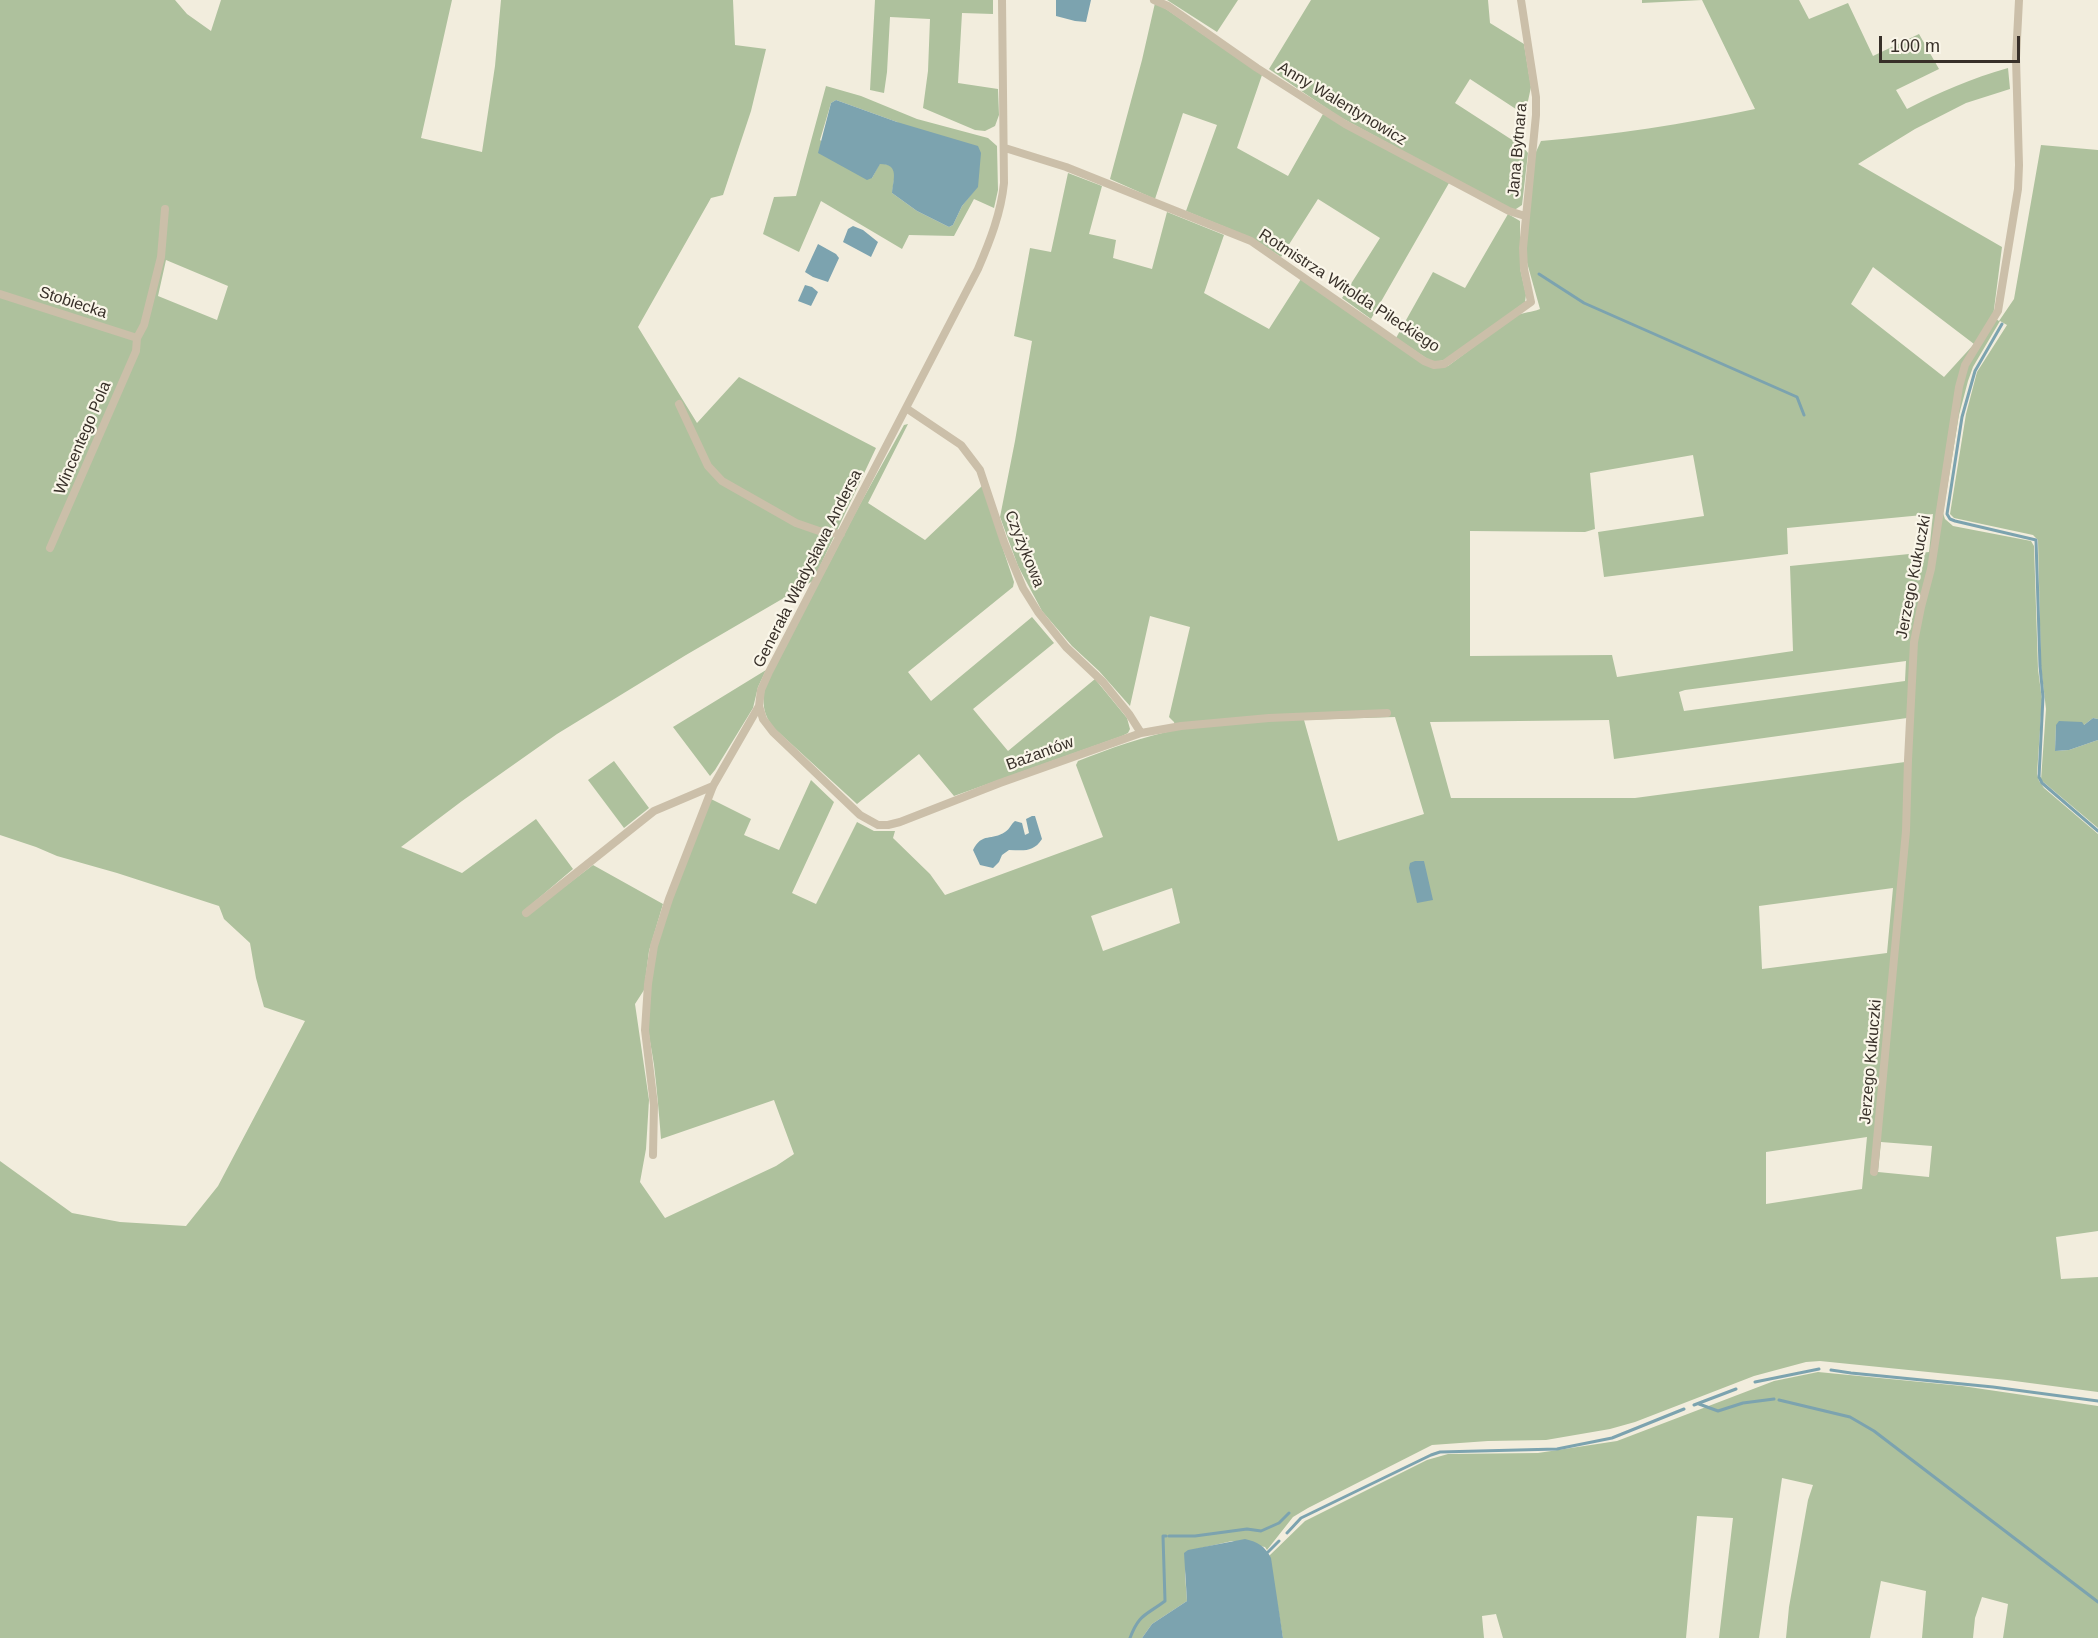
<!DOCTYPE html>
<html>
<head>
<meta charset="utf-8">
<style>
  body { margin:0 }
  #map { position:relative; width:2098px; height:1638px; overflow:hidden; background:#f2eddd; font-family:Helvetica,sans-serif }
  canvas { display:block }
  .scale { position:absolute; left:1879px; top:36px; width:141px; height:27px; box-sizing:border-box; border:3px solid #383029; border-top:0; padding-left:8px; font-size:18px; line-height:21px; white-space:nowrap; color:#383029; -webkit-text-stroke:4px #faf6e9; paint-order:stroke }
</style>
</head>
<body>
<div id="map">
<canvas width="2098" height="1638"></canvas>
<div class="scale">100 m</div>
</div>
<script>
const ctx = document.querySelector('canvas').getContext('2d');
ctx.lineJoin = 'round';
function fillPath(path, color) { ctx.fillStyle = color; ctx.fill(path, 'evenodd'); }
function strokePath(path, color, width, dash) { ctx.strokeStyle = color; ctx.lineWidth = width; ctx.lineCap = dash ? 'butt' : 'round'; ctx.setLineDash(dash || []); ctx.stroke(path); }
function write(font, color, halo, rows, align = 'center') {
  ctx.font = font + ' Helvetica,sans-serif'; ctx.lineWidth = 4.5; ctx.setLineDash([]); ctx.textBaseline = 'middle'; ctx.strokeStyle = halo; ctx.fillStyle = color; for (const [text, x, y, turn = 0] of rows) {
    ctx.save(); ctx.translate(x, y); ctx.rotate((+turn || 0) * Math.PI / 180); ctx.textAlign = isNaN(turn) ? turn : align; if (halo) ctx.strokeText(text, 0, 0); ctx.fillText(text, 0, 0); ctx.restore();
  }
}
fillPath(new Path2D(`
  M0,0H175L187,14L211,31L221,0H452L421,138L482,152L495,66L501,0H733L735,45L766,49L751,111L723,195L711,198L638,327L697,423L739,377L876,448L813,581L686,655L557,734L462,801L401,847L462,873L536,819L573,869L526,909L530,913L593,865L663,904L649,951L644,990L635,1004L649,1100L646,1149L640,1182L665,1218L776,1166L794,1154L774,1100L661,1139C659,1114 657,1090 654,1065C652,1050 648,1035 648,1020C647,942 683,870 711,799L751,819L744,835L779,850L811,780L834,802L792,893L816,904L857,822L874,831H895L893,838L930,874L945,895L1103,837L1076,765L1078,761C1111,748 1142,737 1176,730L1174,722L1169,717L1190,627L1150,616L1130,706L1099,671L1072,646L1042,611L1018,566L1000,517L1015,441L1032,341L1014,336L1030,248L1051,252L1068,173L1102,186L1089,234L1116,240L1113,258L1152,269L1167,212L1224,235L1204,293L1269,329L1301,279L1433,368L1448,366L1514,317C1525,311 1531,313 1540,309L1526,259V239L1535,154L1541,141C1613,135 1684,124 1755,109L1702,0L1642,3V0H1799L1809,19L1848,3L1873,56L1919,34L1939,69L1896,90L1907,109C1940,92 1972,78 2008,68L2010,89L1966,103L1915,129L1858,164L2002,247L1993,317L1999,321L2014,299L2041,145L2098,150V719L2093,718L2084,725H2056L2055,751L2069,750L2098,740V828L2041,780L2046,709L2041,666L2038,540L2033,535L1954,518L1950,514L1966,414L1977,372L2007,325L2000,321L1973,367L1968,381L1959,415L1943,513L1945,519L1953,526L2031,541L2034,546L2038,669L2042,700L2037,774L2039,781L2044,788L2098,834V1231L2056,1237L2061,1279L2098,1277V1392L2007,1380L1820,1361L1806,1362L1754,1376L1635,1422L1610,1429L1546,1440L1488,1441L1432,1445L1308,1508L1293,1517L1267,1550L1265,1547L1232,1541L1188,1551L1185,1574L1187,1601L1152,1624L1142,1638H0V1161L72,1213L120,1222L186,1226L218,1186L305,1021L264,1007L256,978L250,943L224,919L219,906L117,873L57,856L36,847L0,835ZM166,260L228,286L217,320L158,296ZM1873,267L1974,344L1944,377L1851,304ZM1693,455L1704,516L1598,532L1604,577L1788,554L1787,528L1933,514L1929,552L1790,566L1793,651L1617,677L1612,655L1470,656V531L1585,532L1595,529L1590,473ZM1906,661L1905,681L1684,711L1679,692L1685,690ZM1395,717L1424,814L1338,841L1304,720ZM1907,718L1905,762L1635,798H1451L1430,722L1609,720L1614,759ZM1172,888L1180,923L1103,951L1091,916ZM1893,888L1887,953L1762,969L1759,906ZM1867,1137L1862,1189L1766,1204V1152ZM1881,1142L1932,1146L1929,1177L1878,1172Z
  M875,0H993V14L962,13L958,83L998,89L999,115L995,126L985,131L975,130L923,108L928,71L930,19L890,17L887,72L884,93L870,90Z
  M1167,0H1238L1217,32Z
  M1311,0H1488L1490,23L1524,44L1531,87L1525,115L1470,79L1455,103L1523,147L1528,153L1522,205L1516,209H1510L1338,116L1269,69Z
  M1155,3L1166,9L1262,75L1237,148L1288,176L1323,114L1449,183L1371,319L1342,298L1380,238L1318,199L1281,257L1252,238L1186,211L1217,125L1183,113L1155,199L1110,179L1142,60Z
  M826,86L861,96L917,119L988,138L997,146L998,190L994,208L974,199L954,236L909,235L902,249L821,201L799,252L763,234L774,197L796,196ZM836,100L897,122L977,187L962,206L953,225L949,227L917,211L892,193L895,173L894,169L889,165L880,163L872,178L820,140L831,103Z
  M1508,214L1520,221V268L1526,295L1525,302L1446,360L1432,362L1396,338L1433,272L1465,288Z
  M908,424L868,503L925,540L982,486L1014,582L1013,587L908,672L931,701L1032,617L1054,643L973,709L1008,751L1095,679L1127,718L1130,729L1128,733L1122,736L954,796L919,754L857,804L775,729C763,715 762,704 765,686L859,506L904,425Z
  M766,670L758,687L753,708L715,770L710,776L673,727Z
  M614,761L649,808L624,828L588,780Z
  M1818,1372L1962,1386L2098,1406V1638H2003L2008,1604L1982,1597L1975,1618L1973,1638H1922L1926,1591L1881,1581L1870,1638H1786L1789,1607L1808,1500L1813,1485L1782,1478L1759,1638H1719L1733,1518L1697,1516L1686,1638H1503L1496,1614L1482,1616L1484,1638H1283L1269,1556L1305,1521L1427,1460L1448,1454L1538,1453L1617,1441L1774,1381Z`), '#aec19d');
fillPath(new Path2D(`
  M1056,0H1091L1086,22L1075,21L1056,16Z
  M836,100L897,122L978,146L981,153L978,187L962,206L953,225L949,227L917,211L892,193C893,180 900,164 880,164L872,178L867,180L818,153L831,103Z
  M853,226L863,230L878,242L871,257L843,242L848,229Z
  M818,244L836,254L839,258L828,282L813,277L805,272Z
  M805,285L812,287L818,292L811,306L798,301Z
  M2093,718L2098,719V740L2069,750L2055,751L2056,725L2059,721L2082,722L2084,725Z
  M1032,816H1035L1042,839C1033,853 1023,850 1009,850L1002,855L999,862L993,868L980,865L973,850C982,832 992,841 1005,832C1010,829 1011,824 1015,821L1022,823L1025,835L1029,833L1026,819Z
  M1415,861H1424L1433,900L1417,903L1409,868L1410,863Z
  M1245,1539C1258,1542 1265,1546 1271,1558L1283,1638H1142L1152,1624L1187,1601L1184,1553L1188,1550Z`), '#7ca3af');
strokePath(new Path2D(`
  M1539,274L1584,303L1797,397L1804,415
  M2002,324L1975,371L1962,417L1947,514L1950,519L1955,521L2036,540L2040,666L2043,697L2039,777L2042,783L2098,831
  M1831,1370L1851,1373L1993,1387L2098,1401
  M1755,1382L1819,1369
  M1779,1400L1850,1417L1874,1431L2098,1602
  M1699,1404L1718,1411L1743,1403L1774,1399
  M1694,1405L1736,1389
  M1287,1533L1301,1518L1431,1455L1440,1452L1557,1449L1612,1438L1684,1409
  M1169,1536H1195L1247,1529L1261,1531L1279,1523L1289,1513
  M1268,1552L1279,1541
  M1130,1638C1139,1614 1145,1616 1165,1601L1163,1536H1166`), '#7ca3af', 3);
strokePath(new Path2D(`
  M1154,0L1168,6L1257,68L1345,124L1509,211L1525,216
  M1005,148L1066,167L1251,241L1424,361L1434,365L1444,364L1531,302L1524,269L1523,248L1536,115V97L1521,0
  M0,294L137,338
  M679,404L708,466L722,481L796,523L819,531L841,534
  M906,408L961,445L980,470L1004,542L1023,588L1038,612L1066,647L1103,682L1129,714L1141,733
  M50,548L136,351L137,338L144,325L161,257L165,209
  M759,706L763,719L773,732L860,815L878,825H888L900,822L1000,783L1141,733L1181,726L1269,718L1387,713
  M526,913L654,811L713,786
  M653,1155L654,1105L645,1030L648,984L654,946L669,899L713,786L759,706L761,690L769,672L978,269C990,241 1001,213 1004,183L1002,0
  M1874,1172L1906,831L1908,760L1914,642L1921,607L1931,569L1959,387L1965,365L1998,311L2018,189L2019,165L2016,58L2019,0`), '#cbbfa9', 8);
write('16px', '#383029', '#faf6e9', [
  ["Anny Walentynowicz",1342,104,31],
  ["Jana Bytnara",1518,150,-85],
  ["Rotmistrza Witolda Pileckiego",1349,291,33],
  ["Stobiecka",73,303,18],
  ["Wincentego Pola",83,438,-67],
  ["Czyżykowa",1024,549,68],
  ["Generała Władysława Andersa",808,569,-63],
  ["Jerzego Kukuczki",1914,577,-79],
  ["Bażantów",1040,754,-20],
  ["Jerzego Kukuczki",1871,1062,-85]
]);
</script>
</body>
</html>
